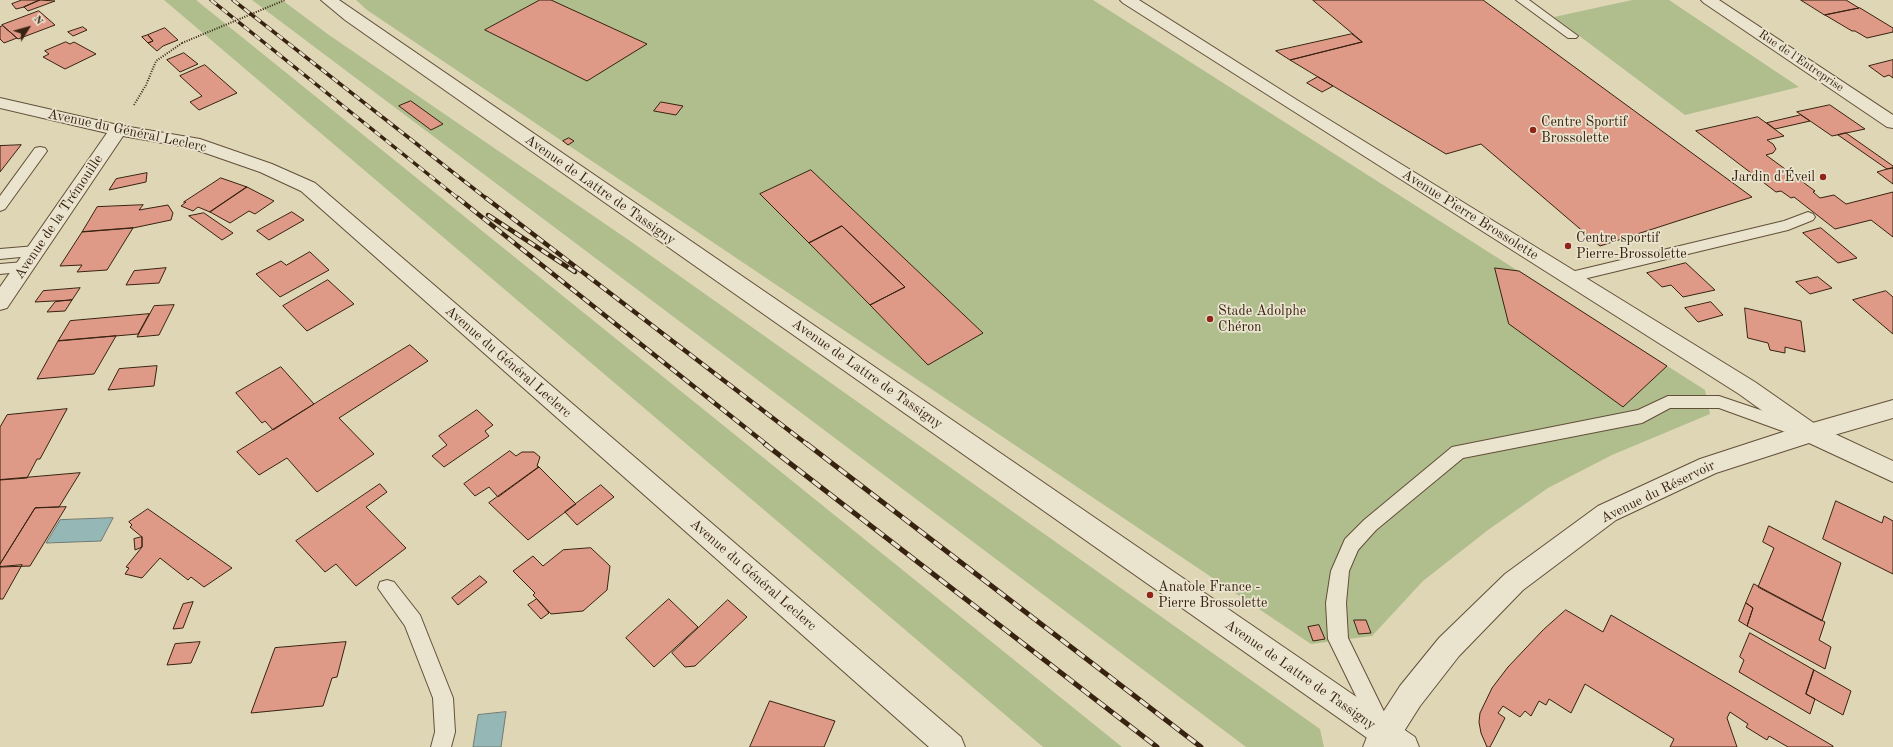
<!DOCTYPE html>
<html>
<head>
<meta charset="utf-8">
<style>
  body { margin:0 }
  #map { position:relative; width:1893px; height:747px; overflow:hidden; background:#dfd6b5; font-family:"Old Standard TT",serif }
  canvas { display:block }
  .north { position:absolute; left:8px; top:8px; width:40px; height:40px; -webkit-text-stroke:3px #eae4cf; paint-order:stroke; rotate:53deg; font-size:11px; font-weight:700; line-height:16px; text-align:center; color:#382210 }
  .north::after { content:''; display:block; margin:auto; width:14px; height:18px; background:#382210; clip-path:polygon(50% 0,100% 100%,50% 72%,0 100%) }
</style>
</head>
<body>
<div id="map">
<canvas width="1893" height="747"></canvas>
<div class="north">N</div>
</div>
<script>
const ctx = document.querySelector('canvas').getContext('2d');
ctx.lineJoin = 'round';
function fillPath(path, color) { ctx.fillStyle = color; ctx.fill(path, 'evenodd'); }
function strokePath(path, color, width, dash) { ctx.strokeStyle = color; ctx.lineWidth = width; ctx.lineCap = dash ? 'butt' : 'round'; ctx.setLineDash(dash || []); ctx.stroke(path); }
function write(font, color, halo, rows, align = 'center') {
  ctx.font = font + ' "Old Standard TT",serif'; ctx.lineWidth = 3.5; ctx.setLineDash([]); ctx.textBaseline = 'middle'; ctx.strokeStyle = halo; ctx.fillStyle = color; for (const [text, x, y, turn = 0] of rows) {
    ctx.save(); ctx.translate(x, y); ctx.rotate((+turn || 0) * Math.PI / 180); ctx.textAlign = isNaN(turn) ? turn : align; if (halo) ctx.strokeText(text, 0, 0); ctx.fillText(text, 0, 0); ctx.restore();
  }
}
fillPath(new Path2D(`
  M164,0H196L1122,747H1043Z
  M252,0H282L329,35L633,243L1320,729L1324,747H1246Z
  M356,0H1093L1705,390L1710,414L1612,455L1548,488L1488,530L1423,581L1372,636L1311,644L367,10Z
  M1632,0H1669L1799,87L1685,115L1554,17Z`), '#b0be8e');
const water = new Path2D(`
  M113,518L101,541L46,543L60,520Z
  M506,712L501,747H473L478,715Z`);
fillPath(water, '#95b7b6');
strokePath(water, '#707b74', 1);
const building = new Path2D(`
  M22,0H40L24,7L16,9L12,4Z
  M40,0L55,1L28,11L24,7Z
  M540,0H551L647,44L587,81L485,30Z
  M1313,0H1483L1752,197L1600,246L1481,144L1446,154L1290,60L1362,42Z
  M1801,0H1846L1859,8L1825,15Z
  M1860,8L1893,28V32L1867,38L1855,31H1852L1825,15Z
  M39,11L55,25L18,39L2,25Z
  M3,26L17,38L4,43L0,39V27Z
  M83,27L87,30L73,36L68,32Z
  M165,28L178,40L163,46L157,51L148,43L153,41L148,35Z
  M1352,34L1362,42L1290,60L1276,51Z
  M148,35L153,41L148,43L142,37Z
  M66,42L70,44L74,42L96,54L65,69L43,57L49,54L45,51Z
  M184,53L198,64L180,72L167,60Z
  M1893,60V78L1889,75L1884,77L1869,66Z
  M205,65L237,93L199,110L190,102L202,96L180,76Z
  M1318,77L1333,86L1322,92L1307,83Z
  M411,101L443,124L431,130L399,106Z
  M661,102L683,106L676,115L654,111Z
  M1830,105L1865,129L1832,136L1797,112Z
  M1801,115L1810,121L1775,129L1767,123Z
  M1758,117L1784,136L1767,140L1773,144L1776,149L1773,153L1766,155L1815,191L1813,192L1820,198L1834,195L1846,204L1893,192V237L1871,220L1835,229L1794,197L1791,198L1781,191L1776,192L1696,131Z
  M1846,133L1893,166V168L1887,169L1838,135Z
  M569,138L574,141L568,145L563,141Z
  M21,145L0,172V146Z
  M1893,168V184L1877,172L1887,169Z
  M811,170L983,333L928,365L870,305L905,287L842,226L809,243L760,194Z
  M147,173L146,182L109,190L116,179Z
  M221,178L247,187L210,212L198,207L193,211L181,206L186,202H184Z
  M247,187L274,201L255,214L249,211L230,223L210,212Z
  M143,205L139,210L168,205L173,213L171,220L133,228L82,232L97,207Z
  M292,212L304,220L269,240L257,231Z
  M204,213L233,233L222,240L189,216Z
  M842,226L905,287L870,305L809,243Z
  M133,228L107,270L77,272L82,265L60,266L82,232Z
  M1821,228L1857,258L1838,263L1803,233Z
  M310,252L329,270L280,297L256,274L281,261L286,265Z
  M1686,263L1715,290L1683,297L1671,285L1662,287L1647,273Z
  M166,268L159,283L126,285L134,271Z
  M1495,268L1519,271L1667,366L1623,407L1509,324Z
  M1818,277L1832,288L1810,294L1796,282Z
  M328,280L354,304L307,331L283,306Z
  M80,288L72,300L35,302L43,291Z
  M1886,291L1893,297V334L1853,300Z
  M72,300L65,311L47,312L55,302Z
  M1711,302L1723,315L1698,322L1685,308Z
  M174,305L159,335L137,337L154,306Z
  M1745,308L1801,321L1805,352L1785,347V353L1770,350L1768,343L1748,338Z
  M149,314L138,334L58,341L70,321Z
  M116,336L94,374L37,379L58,341Z
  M410,345L428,361L339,418L374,454L317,492L287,458L259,475L237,452Z
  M157,366L154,386L108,390L119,369Z
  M281,367L314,404L273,430L265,421L262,423L236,393Z
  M67,409L40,459H37L27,478L0,480V427L7,415Z
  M477,410L493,425L485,431L489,436L444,467L432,456L447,445L439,436Z
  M510,451L516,456L522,452H534L540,457L537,466L539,467L498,497L489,487L475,496L464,484Z
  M539,467L576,504L528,540L489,503Z
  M80,473L59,507L35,508L0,564V480Z
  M380,484L387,492L366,507L406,548L356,586L336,564L325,572L296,541Z
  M601,485L614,497L577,525L565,512Z
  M1836,501L1882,523L1884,516L1893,521V574L1823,539Z
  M66,507L30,566L0,567V564L35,508Z
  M148,509L232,568L204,587L191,577L188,580L160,558L142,578L125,574L129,568L126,567L142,547V537L130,527L132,525L129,522Z
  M1769,526L1841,563L1822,621L1758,587L1774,548L1763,542Z
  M142,537V547L135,550L134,539Z
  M591,548L610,566L607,590L583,611L551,614L533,595L535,593L513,571L533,556L543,566L563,550Z
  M22,565L3,599H0V567Z
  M480,576L487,582L458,605L452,598Z
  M1754,584L1825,622L1819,640L1831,647L1825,669L1747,626L1753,608L1746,603Z
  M537,599L549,613L541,619L528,605Z
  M669,599L698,627L654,667L626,638Z
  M728,600L747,617L695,666L685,667L672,653Z
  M193,602L183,628L173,629L183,604Z
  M1746,603L1753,608L1747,626L1739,621Z
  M1566,610L1603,632L1611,615L1833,746V747H1788L1769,736L1767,740L1746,727L1748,724L1730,712L1727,718L1737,747H1670L1674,739L1585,684L1571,713L1549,699L1546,705L1539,701L1531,716L1525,711L1520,717L1503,706L1498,713L1505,718L1490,747H1487L1481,733L1479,722L1480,713L1492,688L1508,667L1543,630Z
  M1354,620H1366L1371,633L1359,634Z
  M1319,625L1325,639L1313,641L1308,627Z
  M1750,633L1814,670L1806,694L1815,699L1810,714L1739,672L1744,660L1740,657Z
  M200,642L191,663L167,665L175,644Z
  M346,642L337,677L332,678L323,706L251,713L275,648Z
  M1814,670L1851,691L1843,715L1806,694Z
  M770,701L835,721L824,747H750Z`);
fillPath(building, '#de9a87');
strokePath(building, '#382210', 1);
const service = new Path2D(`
  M1516,0H1529L1578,36L1576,38H1568Z
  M40,147L45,148L47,151L5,209L0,211V196L35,148Z
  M1808,212L1813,214L1815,217L1813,220L1788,230L1571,282L1566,281L1564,277L1566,273L1571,272L1784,221Z
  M36,246L41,247L43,251L41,255L0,259V249Z
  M24,262L29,263L31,267L29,271L0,274V264Z
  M1668,396H1719L1805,425L1807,430L1805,435L1799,437L1719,408H1670L1642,423L1463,458L1376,530L1358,550L1349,571L1346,603L1348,638L1391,726L1388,733L1381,736L1374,733L1328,639L1326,603L1331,571L1345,539L1364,520L1452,447L1638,410Z
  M387,580L394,582L420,615L453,698L455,732L451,747H431L435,732L433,698L405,626L378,588L380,582Z`);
const minor = new Path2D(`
  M321,0H339L1415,737L1419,747H1380L345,20Z
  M1701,0H1719L1893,115V128L1887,127L1704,3Z
  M0,98L118,125L200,139L272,164L315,183L961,737L965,747H929L301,191L260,172L191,148L123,136L7,308L0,310V287L107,133L0,108Z
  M1893,400V418L1810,442L1802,440L1798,433L1802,426Z`);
const tertiary = new Path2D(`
  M1120,0H1139L1297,100L1755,382L1818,426L1893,461V482L1809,443L1716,473L1616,520L1523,590L1459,656L1420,706L1394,747H1363L1367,737L1400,686L1439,638L1505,574L1598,506L1700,459L1789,430L1739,394L1123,3Z`);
strokePath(service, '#624f39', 2);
strokePath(minor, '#624f39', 2);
strokePath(tertiary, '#624f39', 2);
strokePath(new Path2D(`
  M134,105L146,85L156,61L182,43`), '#382210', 2, [1, 1.5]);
fillPath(service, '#eae4cf');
fillPath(minor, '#eae4cf');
fillPath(tertiary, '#eae4cf');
const railFar2 = new Path2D(`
  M211,0L459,199
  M233,0L487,199`);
const railFar1 = new Path2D(`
  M458,198L767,445
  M486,198L808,445
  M488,215L575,272`);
const rail = new Path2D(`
  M765,444L1157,747
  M807,444L1201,747`);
strokePath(railFar2, '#382210', 3.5);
strokePath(railFar1, '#382210', 4.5);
strokePath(rail, '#382210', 5);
strokePath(railFar2, '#eae4cf', 2.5, [7]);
strokePath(railFar1, '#eae4cf', 3, [8]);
strokePath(rail, '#eae4cf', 3.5, [10]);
strokePath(new Path2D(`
  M182,43L285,0`), '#382210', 2, [1, 1.5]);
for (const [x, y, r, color] of [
  [1533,130,4,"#8f2418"],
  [1823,177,4,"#8f2418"],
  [1568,246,4,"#8f2418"],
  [1210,319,4,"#8f2418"],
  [1150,595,4,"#8f2418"]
]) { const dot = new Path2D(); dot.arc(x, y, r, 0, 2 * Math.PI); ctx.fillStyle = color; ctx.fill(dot); strokePath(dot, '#eae4cf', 1.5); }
write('12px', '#382210', '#eae4cf', [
  ["Rue de l'Entreprise",1801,61,34]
]);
write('14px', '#382210', '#eae4cf', [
  ["Centre Sportif",1541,122],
  ["Brossolette",1541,138],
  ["Jardin d'Éveil",1815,177,"right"],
  ["Centre sportif",1576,238],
  ["Pierre-Brossolette",1576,254],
  ["Stade Adolphe",1218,311],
  ["Chéron",1218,327],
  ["Anatole France -",1158,587],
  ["Pierre Brossolette",1158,603]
], 'left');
write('14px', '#382210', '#eae4cf', [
  ["Avenue du Général Leclerc",127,131,12],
  ["Avenue de Lattre de Tassigny",600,190,35],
  ["Avenue Pierre Brossolette",1470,215,32],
  ["Avenue de la Trémouille",59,217,-56],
  ["Avenue du Général Leclerc",508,362,41],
  ["Avenue de Lattre de Tassigny",867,374,35],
  ["Avenue du Réservoir",1658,492,-26],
  ["Avenue du Général Leclerc",753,575,41],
  ["Avenue de Lattre de Tassigny",1300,675,35]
]);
</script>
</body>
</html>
